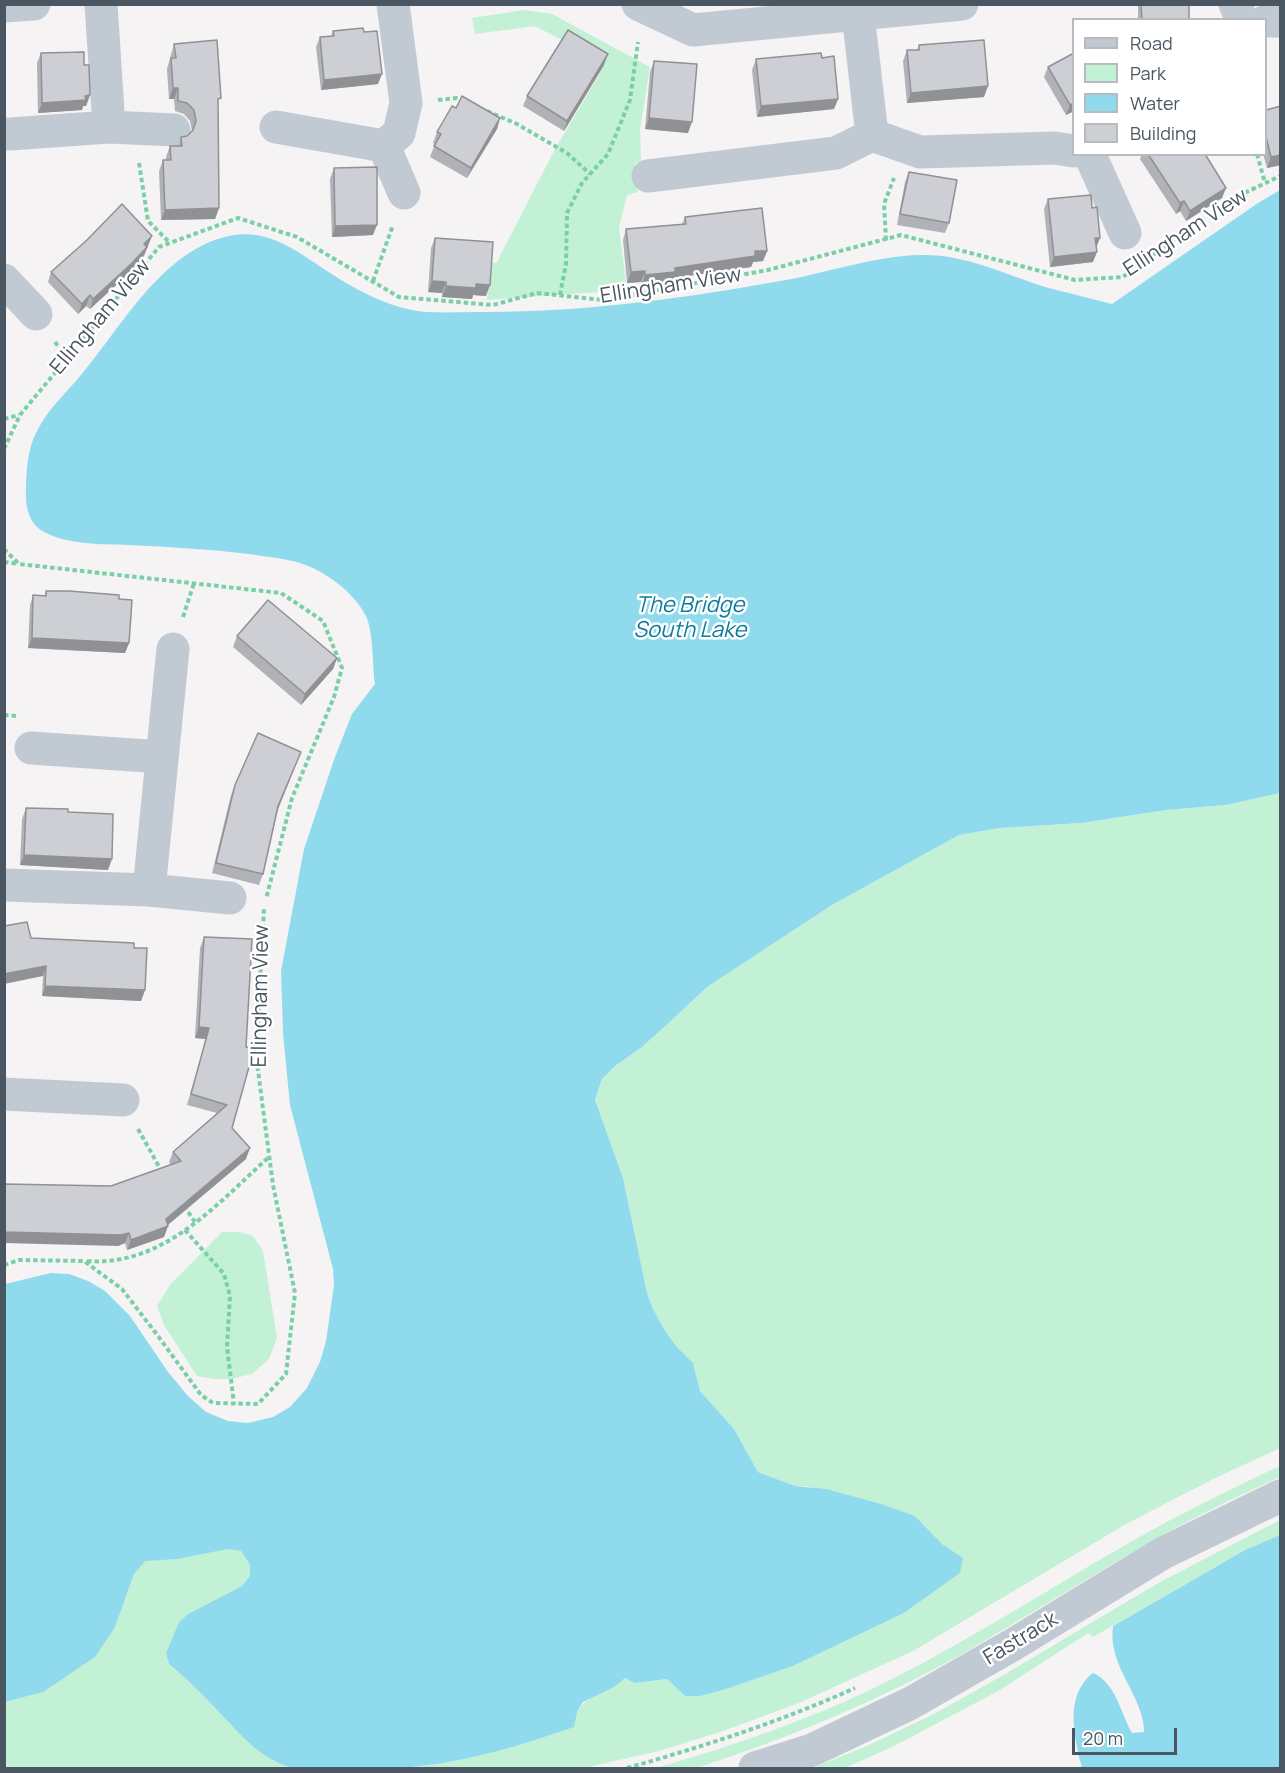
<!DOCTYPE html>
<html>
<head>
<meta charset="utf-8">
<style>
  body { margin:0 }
  #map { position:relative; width:1285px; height:1773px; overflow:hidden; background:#f5f3f3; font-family:Manrope,sans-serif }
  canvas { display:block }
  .frame { position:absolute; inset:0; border:6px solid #4a5661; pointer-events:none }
  .legend { position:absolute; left:1072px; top:18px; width:195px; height:138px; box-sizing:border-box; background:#fff; border:2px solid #b7bbc0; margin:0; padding:8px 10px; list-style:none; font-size:18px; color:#4a5661 }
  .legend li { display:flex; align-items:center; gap:12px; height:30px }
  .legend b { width:30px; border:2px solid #b7bbc0 }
  .scale { position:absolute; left:1072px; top:1728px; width:105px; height:27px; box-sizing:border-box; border:3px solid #4a5661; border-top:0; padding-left:8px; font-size:18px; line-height:21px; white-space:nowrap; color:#4a5661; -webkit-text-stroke:4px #fff; paint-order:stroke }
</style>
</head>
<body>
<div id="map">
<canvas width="1285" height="1773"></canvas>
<div class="frame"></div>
<ul class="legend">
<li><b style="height:8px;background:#c1cad2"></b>Road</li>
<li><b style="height:16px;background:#c3f1d5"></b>Park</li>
<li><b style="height:16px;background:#90daee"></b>Water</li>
<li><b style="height:16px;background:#cdcfd5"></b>Building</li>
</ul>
<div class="scale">20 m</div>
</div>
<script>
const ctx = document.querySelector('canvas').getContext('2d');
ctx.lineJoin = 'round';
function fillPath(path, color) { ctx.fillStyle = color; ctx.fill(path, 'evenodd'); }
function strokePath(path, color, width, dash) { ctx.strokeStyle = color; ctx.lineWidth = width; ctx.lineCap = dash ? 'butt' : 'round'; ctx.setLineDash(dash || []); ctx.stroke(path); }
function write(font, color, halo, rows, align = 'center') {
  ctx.font = font + ' Manrope,sans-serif'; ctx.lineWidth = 5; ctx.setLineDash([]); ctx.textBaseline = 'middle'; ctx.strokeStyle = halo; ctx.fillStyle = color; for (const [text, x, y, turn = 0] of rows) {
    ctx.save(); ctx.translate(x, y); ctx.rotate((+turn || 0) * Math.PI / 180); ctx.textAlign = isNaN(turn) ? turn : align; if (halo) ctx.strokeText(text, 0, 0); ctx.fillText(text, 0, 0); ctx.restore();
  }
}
fillPath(new Path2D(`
  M524,10L552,14L650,67L640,130L641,162L635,163L638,192L627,195L619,228L627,290L487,300L491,264L497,262L554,151L600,73L601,60L535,26L475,34L472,18Z
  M1280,793V1448L1211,1480L1126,1524L913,1651L799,1703L723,1731L659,1751L584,1768H395L423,1766L577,1712C587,1695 609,1690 625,1678L635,1683L667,1679L685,1696L726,1689L793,1666L904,1613L960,1573L962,1558L942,1544L915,1516L806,1486H795L758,1472L734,1429L700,1391L693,1363L676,1346L664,1329L653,1309L647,1293L623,1178L595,1100L602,1079L615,1066L642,1047L674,1018L707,987L832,905L959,835L1000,828L1081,823L1166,810L1226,805Z
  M222,1232H240L253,1236L263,1251L277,1338L269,1359L252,1374L231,1379H215L197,1376L164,1325L157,1306L170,1285Z
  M1280,1466V1477C1236,1497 1192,1518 1150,1542C1080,1582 1012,1626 942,1665C865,1706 785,1739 703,1766L695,1768H656C739,1744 821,1716 898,1676C972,1638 1043,1593 1115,1551C1168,1520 1224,1492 1280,1466Z
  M1280,1520V1535L1245,1550L1093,1637L1088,1633L1000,1690L894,1746L845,1768H813L869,1745L936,1713L1007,1673L1160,1582Z
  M228,1549L241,1551L250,1565V1576L242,1586L188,1614L179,1622L166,1653L169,1664C186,1678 203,1695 219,1712C243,1737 258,1757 292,1768H5V1702L43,1692L115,1627L134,1574L145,1560L178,1559Z`), '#c3f1d5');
fillPath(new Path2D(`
  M1280,190V793L1226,805L1166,810L1081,823L1000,828L959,835L832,905L707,987L674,1018L642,1047L615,1066L602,1079L595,1100L623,1178L647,1293L653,1309L664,1329L676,1346L693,1363L700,1391L734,1429L758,1472L795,1486L826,1489L881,1504L915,1516L942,1544L963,1558L960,1573L904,1613L793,1666L726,1689L700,1696H685L667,1679L635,1683L625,1678L614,1687L583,1702L577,1712L574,1727C524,1744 474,1760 421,1766C379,1771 335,1768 292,1768C258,1757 243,1737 219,1712C203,1695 186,1678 169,1664L166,1653L179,1622L188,1614L242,1586L250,1576V1565L241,1551L228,1549L178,1559L145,1561L134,1574L115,1627L95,1657L43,1692L5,1702V1284L51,1273L69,1274L88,1281L105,1291L130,1316L168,1372L188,1396L206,1412L228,1421L248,1423L273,1417L290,1407L307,1388L320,1362L326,1341L334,1285L333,1269L290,1105L283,1033L281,971L304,849L335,757L352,714L375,684C372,664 374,634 366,616C354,592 325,571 300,563C284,558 266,557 249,554C209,549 169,547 129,545C101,544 69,545 44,532C31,525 26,511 26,496C26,474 27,448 38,429C49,408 66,393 81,375C121,328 162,250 229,236C273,227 303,257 338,278C364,294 394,309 425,312C445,313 466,312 486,312C587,312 686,298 786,280C831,272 874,256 921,255C965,254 1004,274 1045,287C1067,293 1090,298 1112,304L1258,203Z
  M1280,1535V1768H1082C1074,1737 1064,1695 1093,1673C1116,1683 1120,1712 1132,1733L1144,1732C1144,1696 1107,1666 1113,1626L1245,1550Z`), '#90daee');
strokePath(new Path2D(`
  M438,100L457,98L463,100
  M487,111L517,124L567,153L590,174
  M1257,154L1265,183
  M139,163L148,221L170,243
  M886,240L884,204L894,178
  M1152,256L1230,200L1280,176
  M373,281L393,225
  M560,295L566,264L567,213L582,183L608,154L630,100L638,42
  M55,342L67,358
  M4,419L19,415
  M4,449L20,415L159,247L238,218L297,237L399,297L493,305L537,293L603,300L768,270L901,235L1075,280L1123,277L1136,267
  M4,549L19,564L281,593L323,621L342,668L334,697L292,798L266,899
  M4,562L19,564
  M183,617L194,583
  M4,715L17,716
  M138,1129L162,1172
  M184,1206L195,1222
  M185,1230L224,1274L230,1296L227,1347L234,1404
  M87,1261C163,1267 217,1204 269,1157
  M4,1265L19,1260L84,1261L122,1289L158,1336L201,1395L213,1403L258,1404L286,1374L295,1293L273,1185L256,1055L264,909
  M627,1768C705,1746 782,1721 855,1688`), '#7ad0a6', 4, [4.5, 3]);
strokePath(new Path2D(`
  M638,4L693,30L962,4
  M1235,4L1242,20
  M4,6L34,4
  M858,14L872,135L920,152L1055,148L1074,151
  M1266,21H1280
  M109,127L174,130
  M276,127L384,146L399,133L406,103L393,4
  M10,134L109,127L101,4
  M384,146L404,193
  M1090,155L1125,233
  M648,176L836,153L872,135
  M4,280L36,314
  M31,748L162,757
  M4,885L149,890L173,649
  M149,890L230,898
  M4,1094L123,1100
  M755,1768L812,1750L911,1703L1014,1644L1163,1553L1280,1496`), '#c1cad2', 33);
fillPath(new Path2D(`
  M1138,4H1189V20H1138Z
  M333,31L364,32L378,84L321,90L316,47L320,37L331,36Z
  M174,44L218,106L219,208L215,219L161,220L159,171L163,160H166V157L170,146H178L181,137L187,136L192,131L190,121L184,114L175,111L174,99H169L167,69Z
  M919,45L984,97L907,103L903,61L907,50H917Z
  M41,53L84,65L90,95L86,106H83L82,110L38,113L37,63Z
  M822,58L838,99L834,109L757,117L752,70L756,59Z
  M654,61L688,133L645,129L650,72Z
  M604,65L564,131L523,106L527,96Z
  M1048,67L1074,111L1066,115L1044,77Z
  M1281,106V165L1267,168L1263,154H1266V110Z
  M456,108L500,118L497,129L467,178L430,157L435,144L433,143L437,132Z
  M1142,154H1205L1222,198L1186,221L1180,211L1176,214L1140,159Z
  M334,168L373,235L332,237L330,179Z
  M909,172L949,223L945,233L897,225L905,182Z
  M1048,199L1096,247L1093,262L1050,267L1044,209Z
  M685,217L767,251L763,261L753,262L751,267L673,278L672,283L641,286V282L627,283L623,240L626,229L682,224Z
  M152,236L143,258L127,275L90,309L86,306L78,314L48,282L51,272Z
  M435,238L486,296L473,295L472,299L442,297V293L428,292L431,248Z
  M46,591L119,599L129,643L125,653L28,648L30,605L33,595H45Z
  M237,636L337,658L333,669L301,705L233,647Z
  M297,762L278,810L263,874L259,885L212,873L231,795L235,785Z
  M26,808L68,812L108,870L20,865L22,819Z
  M204,937L232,1128L246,1159L168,1225V1226L164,1237L127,1250L125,1243L118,1246L111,1186L171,1165L169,1162L173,1152L217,1113L187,1105L206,1039L195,1038L200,948Z
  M31,938L134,948L145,990L141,1001L42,996L43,976Z`), '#b0b2b7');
fillPath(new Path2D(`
  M608,54L604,65L564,131L567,121Z
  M382,74L378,84L321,90L324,80Z
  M988,86L984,97L907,103L911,93Z
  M173,88H178L174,99H169Z
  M90,95L86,106H83L82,110L38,113L42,103Z
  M838,99L834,109L757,117L761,106Z
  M1074,103V111L1066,115L1070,105Z
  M500,118L497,129L467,178L471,168Z
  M649,118L692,122L688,133L645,129Z
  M1281,155V165L1267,168L1271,157Z
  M1226,188L1222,198L1186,221L1190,211Z
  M1184,201L1180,211L1176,214L1180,203Z
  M219,208L215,219L161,220L165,210Z
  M377,225L373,235L332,237L335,226Z
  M152,236L143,258L127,275L90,309L93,299Z
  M1095,238H1100L1096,248Z
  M755,251H767L763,261L753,262L751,267L673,278L672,283L641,286L645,275L675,268Z
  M1097,252L1093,262L1050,267L1054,257Z
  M645,271L641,282L627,283L631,272Z
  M432,281L446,282L442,293L428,292Z
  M476,284L490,285L486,296L473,295L472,299L442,297L446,286Z
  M90,295L86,306L78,314L82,304Z
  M32,638L129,643L125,653L28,648Z
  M337,658L333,669L301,705L305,694Z
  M24,855L112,859L108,870L20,865Z
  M46,966L43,976L4,984V974Z
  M45,986L145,990L141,1001L42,996Z
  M199,1027L209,1028L206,1039L195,1038Z
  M250,1148L246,1159L164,1228L168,1226L164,1237L127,1250L131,1240L166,1219Z
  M4,1232L129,1233L125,1243L118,1246L4,1243Z`), '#909195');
const building = new Path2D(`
  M1141,4H1189V20H1142Z
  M363,28L364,32L377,31L382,74L324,80L320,37L334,36L333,31Z
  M568,30L608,54L567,121L527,96Z
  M217,40L221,98L218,99L219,208L165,210L163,160H171L170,146H182L181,137L187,136L193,130L196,121L194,110L187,103L178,101V88H173L171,58H176L174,44Z
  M984,40L988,86L911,93L907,50H919V45Z
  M84,52V65H89L90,95L85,96L86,100L42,103L41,53Z
  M821,53L822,58L834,56L838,99L761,106L756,59Z
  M1074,53V103L1070,105L1048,67Z
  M654,61L697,64L692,122L649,118Z
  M462,96L500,118L471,168L434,146L441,134L437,132L452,106L456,108Z
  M1281,106V155L1271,157L1266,137V110Z
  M1148,154H1205L1226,188L1190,211L1184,201L1180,203Z
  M377,167V225L335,226L334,168Z
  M909,172L957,180L949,223L900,214Z
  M1091,195L1092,208L1097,207L1100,238H1095L1097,252L1054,257L1048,199Z
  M122,204L152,236L144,244L147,247L131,264L93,299L90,295L82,304L51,272L87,240Z
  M762,208L767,251H755V256L675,268V272L645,275V271L631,272L626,229L686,224L685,217Z
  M435,238L493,242L490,285L476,284V288L446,286V282L432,281Z
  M46,591H69L119,595V599L132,600L129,643L32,638L33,595L46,596Z
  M268,600L337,658L305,694L237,636Z
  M258,733L301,752L278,806L263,874L216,863L235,785Z
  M26,808L68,809V812L113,814L112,859L24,855Z
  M27,922L31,938L134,943V948H147L145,990L45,986L46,966L4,974V926Z
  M204,937L252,939L246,1047L254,1049L232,1128L250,1148L166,1219L168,1226L131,1240L129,1233L121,1235L4,1232V1184L111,1186L181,1161L173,1152L227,1105L191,1094L209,1028L199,1027Z`);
fillPath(building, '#cdcfd5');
strokePath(building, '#909195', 1.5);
write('21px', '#4a5661', '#fff', [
  ["Ellingham View",1186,233,-33],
  ["Ellingham View",671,286,-9],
  ["Ellingham View",101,317,-50],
  ["Ellingham View",261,996,-89],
  ["Fastrack",1021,1639,-31]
]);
write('italic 22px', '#0c7c9b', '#fff', [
  ["The Bridge",690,606],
  ["South Lake",690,631]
]);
</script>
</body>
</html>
